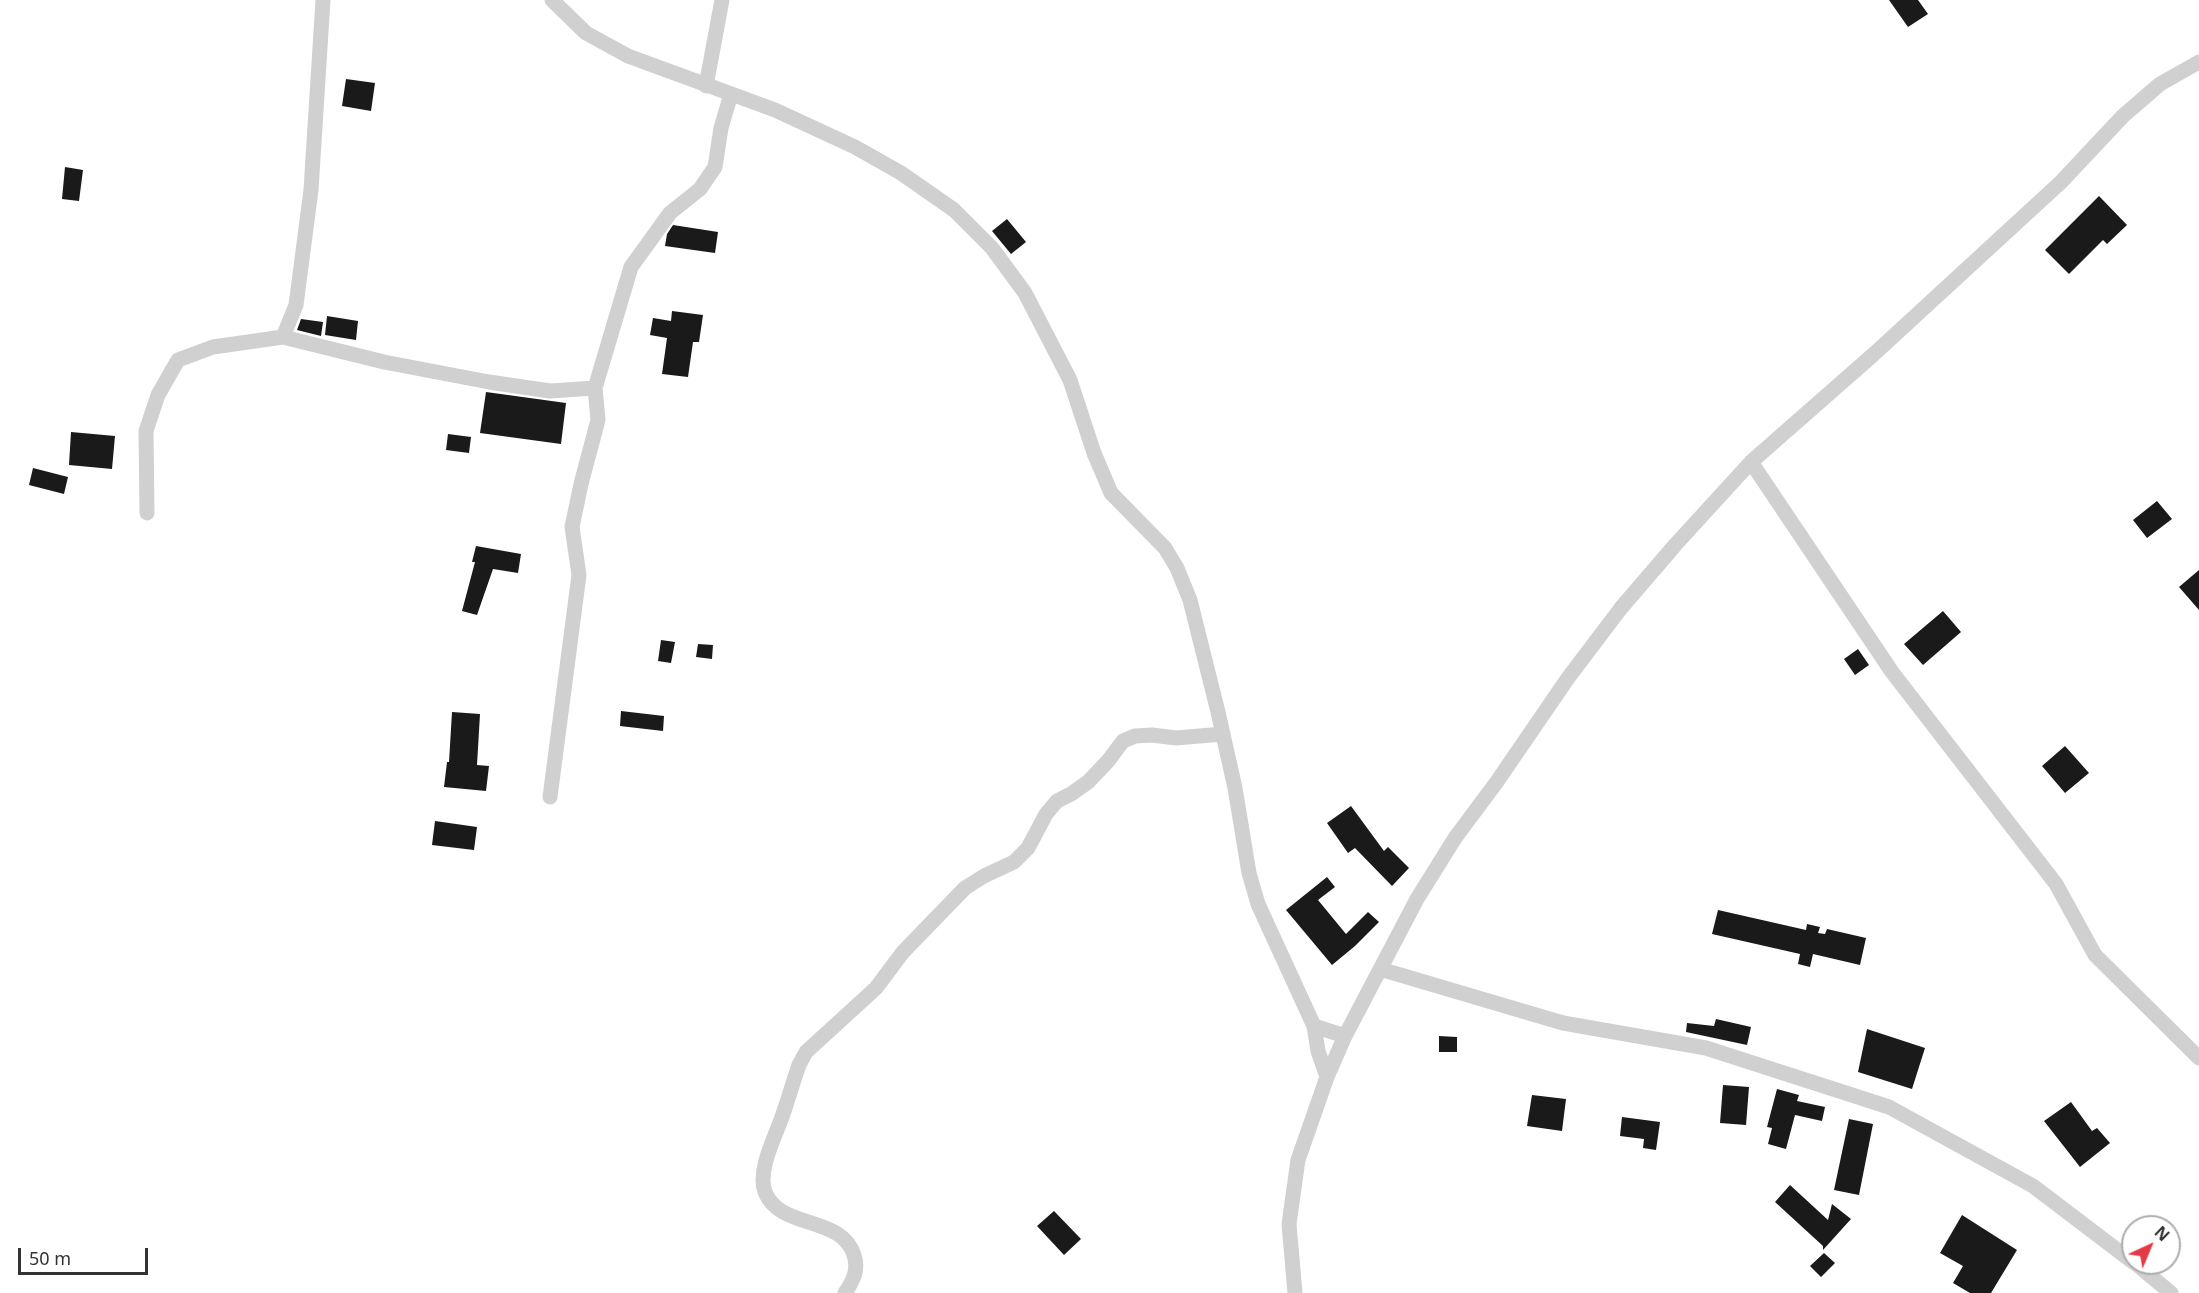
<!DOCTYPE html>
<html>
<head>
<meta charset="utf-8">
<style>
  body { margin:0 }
  #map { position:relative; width:2199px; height:1293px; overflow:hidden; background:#fff; font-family:"Noto Sans",sans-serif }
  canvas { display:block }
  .north { position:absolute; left:2121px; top:1215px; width:60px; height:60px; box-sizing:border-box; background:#fff; border:2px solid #adadad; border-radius:50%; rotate:44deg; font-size:16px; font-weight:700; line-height:24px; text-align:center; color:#333 }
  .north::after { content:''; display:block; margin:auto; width:21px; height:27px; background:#e63946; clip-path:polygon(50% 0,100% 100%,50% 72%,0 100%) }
  .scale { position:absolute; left:18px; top:1248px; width:130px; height:27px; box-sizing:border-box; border:3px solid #333; border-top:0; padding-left:8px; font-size:18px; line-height:21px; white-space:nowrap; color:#333; -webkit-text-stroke:4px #fff; paint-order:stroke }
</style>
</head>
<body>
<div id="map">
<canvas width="2199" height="1293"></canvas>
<div class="north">N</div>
<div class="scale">50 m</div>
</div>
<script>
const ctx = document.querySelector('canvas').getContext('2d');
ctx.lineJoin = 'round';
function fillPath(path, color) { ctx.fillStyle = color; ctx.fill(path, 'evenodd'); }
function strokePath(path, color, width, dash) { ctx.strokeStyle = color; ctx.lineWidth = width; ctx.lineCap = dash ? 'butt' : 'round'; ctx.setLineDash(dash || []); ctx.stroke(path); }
fillPath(new Path2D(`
  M1889,0H1918L1928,14L1908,27Z
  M346,79L375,83L371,111L342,106Z
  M65,167L83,170L79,201L62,199Z
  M2099,196L2127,225L2107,244L2103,240L2069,274L2045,250Z
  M1007,219L1026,242L1011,254L992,231Z
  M673,225L718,232L715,253L665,246L667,234Z
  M672,311L703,315L699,342H693L688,377L662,374L667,338L650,335L653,318L671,321Z
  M327,316L358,321L356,340L325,335Z
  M301,319L323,322L321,336L297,330Z
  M486,392L566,403L561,444L480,433Z
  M71,432L115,436L112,469L69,465Z
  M448,434L471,437L469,453L446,450Z
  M33,468L68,477L64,494L29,485Z
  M2157,501L2172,519L2147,538L2133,520Z
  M476,546L521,554L518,573L493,569L477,615L462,611L475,562H472Z
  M2199,570V610L2179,587Z
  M1943,611L1961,632L1923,665L1904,644Z
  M661,640L675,642L671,663L658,661Z
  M698,644L713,645L712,659L696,657Z
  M1858,649L1869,665L1855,675L1844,659Z
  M621,711L664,716L663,731L620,726Z
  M452,712L480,714L477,765L489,766L486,791L444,787L447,762H449Z
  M2065,746L2089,773L2065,793L2042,766Z
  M1351,806L1384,851L1388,847L1409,868L1392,886L1355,848L1348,853L1327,823Z
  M435,821L477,827L474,850L432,845Z
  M1327,877L1335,887L1318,900L1346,934L1368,912L1379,922L1355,946L1332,965L1286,910Z
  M1718,910L1806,930L1807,924L1820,927L1818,933L1825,934L1827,929L1866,938L1860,965L1813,954L1810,967L1798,964L1800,954L1712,934Z
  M1716,1019L1751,1027L1747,1045L1686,1032L1687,1023L1714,1026Z
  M1867,1029L1925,1048L1912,1089L1858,1072Z
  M1439,1036L1457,1037V1052H1439Z
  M1723,1085L1749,1087L1746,1125L1720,1123Z
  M1777,1089L1799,1095L1797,1101L1825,1107L1822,1121L1795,1115L1786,1149L1768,1144L1772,1128L1767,1127Z
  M1532,1095L1566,1099L1562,1131L1527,1126Z
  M2071,1102L2092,1131L2097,1128L2110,1143L2080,1167L2044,1121Z
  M1622,1117L1660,1122L1656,1150L1643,1148L1644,1139L1620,1136Z
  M1849,1119L1873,1124L1859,1195L1834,1190Z
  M1790,1185L1828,1220L1832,1204L1851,1219L1823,1250V1246L1775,1202Z
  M1054,1211L1081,1239L1064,1255L1037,1226Z
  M1962,1215L2017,1250L1991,1293H1970L1953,1283L1963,1266L1940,1253Z
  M1824,1253L1835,1263L1821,1277L1810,1266Z`), '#1a1a1a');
strokePath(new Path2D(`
  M552,0L586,33L628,56L775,110L855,147L901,173L954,210L992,248L1025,293L1070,380L1094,453L1111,493L1165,548L1177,568L1190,600L1218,712L1235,788L1249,873L1258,904L1314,1026L1318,1051L1327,1077
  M706,86L722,0
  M283,337L296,305L311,190L323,0
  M1751,462L1892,672L2056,884L2095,955L2199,1058
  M147,513L146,431L158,395L178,360L213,347L283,337L384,362L489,382L550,391L595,388
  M550,797L579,575L572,527L581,484L598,420L595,388L631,267L670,213L700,189L715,167L721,128L731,94
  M1380,969L1563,1023L1706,1048L1889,1107L2033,1186L2133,1262
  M1314,1026L1345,1036
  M2135,1263L2171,1293
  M845,1293C853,1281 859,1270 854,1255C842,1215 780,1230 765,1192C757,1171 775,1137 782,1117C788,1100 793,1082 799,1065L806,1052L876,988L903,952L965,888L984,876L1014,862L1028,848L1046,814L1057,801L1071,794L1088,782L1108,761L1123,741L1135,736L1152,735L1176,738L1223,734
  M1295,1293L1289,1224L1298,1160L1327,1077L1345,1036L1417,899L1455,838L1496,783L1568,678L1621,608L1676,544L1751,462L1874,354L2061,182L2123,116L2160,84L2199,62`), '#d0d0d0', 15);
</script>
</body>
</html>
